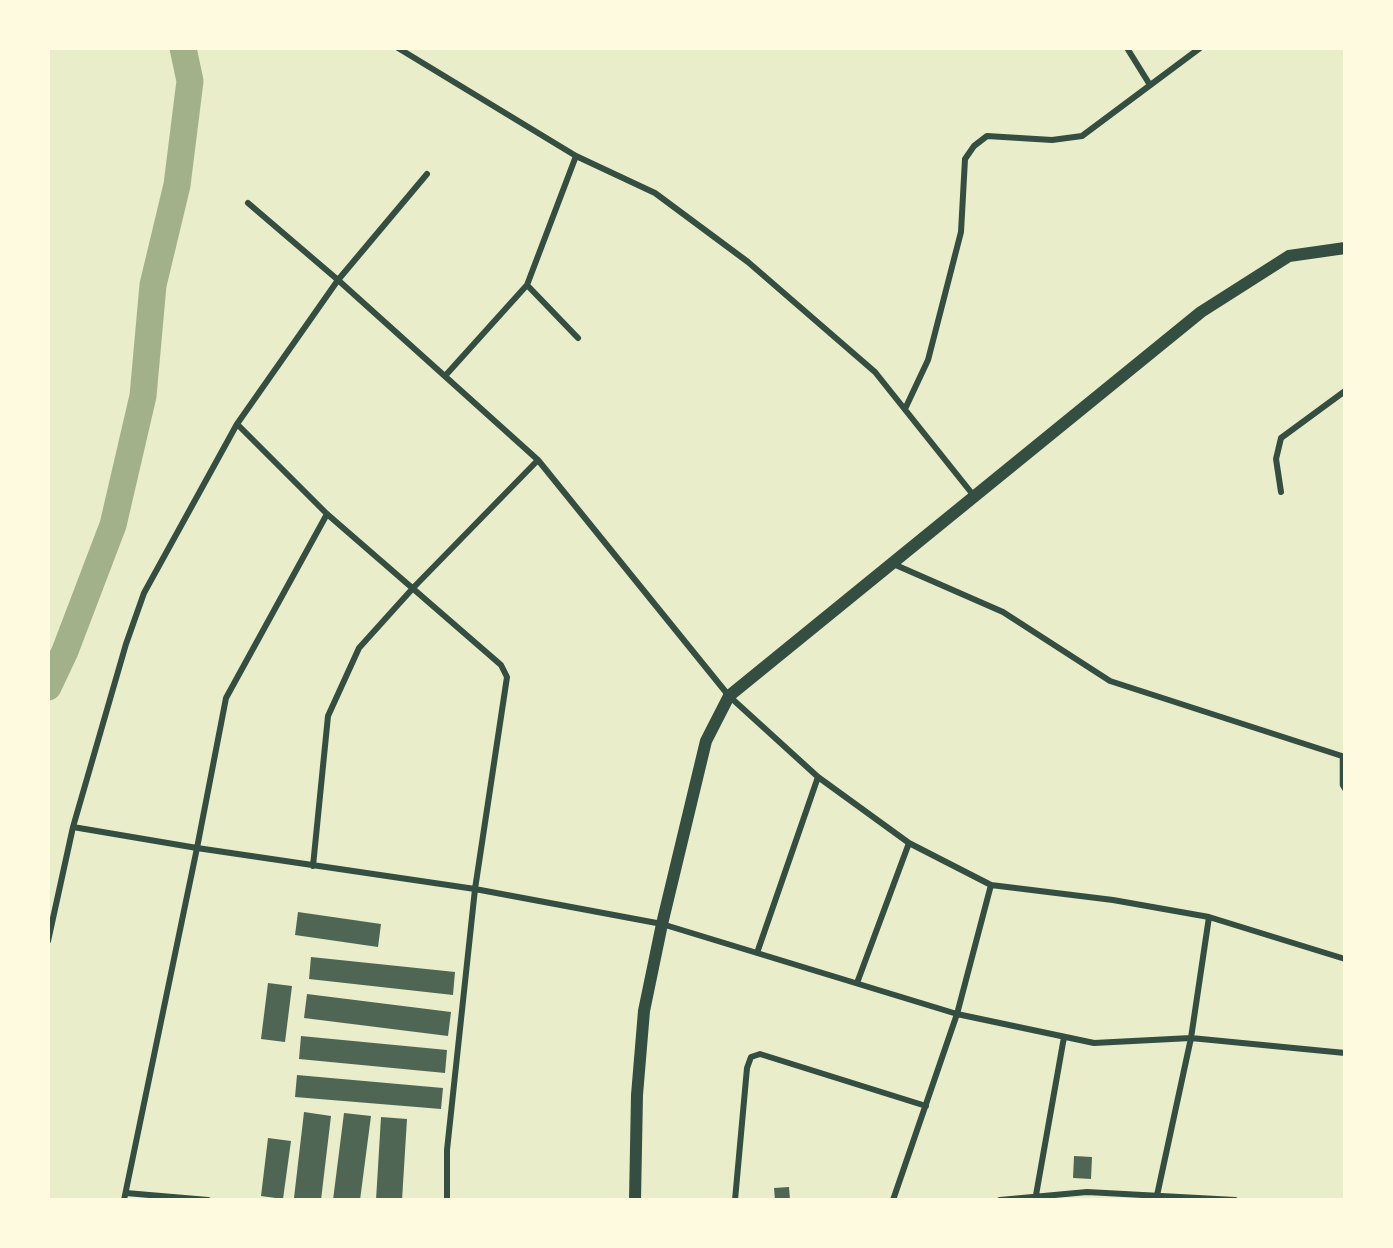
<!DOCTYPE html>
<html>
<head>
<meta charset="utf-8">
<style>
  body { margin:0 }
  #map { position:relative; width:1393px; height:1248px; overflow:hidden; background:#e9edc9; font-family:Literata,serif }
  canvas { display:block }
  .frame { position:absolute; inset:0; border:50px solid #fefae0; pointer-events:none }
</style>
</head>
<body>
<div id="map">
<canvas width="1393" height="1248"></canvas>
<div class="frame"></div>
</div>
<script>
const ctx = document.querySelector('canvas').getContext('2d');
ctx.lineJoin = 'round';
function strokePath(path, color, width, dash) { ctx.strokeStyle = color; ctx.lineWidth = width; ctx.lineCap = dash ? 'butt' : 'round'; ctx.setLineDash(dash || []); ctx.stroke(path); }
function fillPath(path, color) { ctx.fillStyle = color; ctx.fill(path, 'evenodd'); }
strokePath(new Path2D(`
  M48,687L65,651L113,525L143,396L153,285L177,185L190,81L183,48`), '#a3b18a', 27);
fillPath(new Path2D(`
  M298,912L381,924L378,947L295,935Z
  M311,957L455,972L453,995L309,979Z
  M268,983L292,986L285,1042L261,1039Z
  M307,994L451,1012L448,1036L304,1018Z
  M301,1036L447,1050L445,1073L299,1059Z
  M297,1075L443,1088L441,1109L295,1097Z
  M304,1112L331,1116L321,1200L294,1198Z
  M344,1113L371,1116L360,1200H333Z
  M381,1117L407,1119L402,1200H376Z
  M268,1138L291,1141L283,1199L261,1196Z
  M1074,1156L1092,1157L1091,1179L1073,1178Z
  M789,1187L790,1200H775L774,1188Z`), '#4f6655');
strokePath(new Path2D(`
  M1342,757V785L1345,790`), '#344e41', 4.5);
strokePath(new Path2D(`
  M398,48L576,156L655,193L748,262L875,372L974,496
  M1127,48L1150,85
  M248,203L338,280L538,460L729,696L818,777L909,843L991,885L1113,900L1209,917L1345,959
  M527,285L578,338
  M445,376L527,285L576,156
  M905,409L928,360L961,232L965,159L974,146L987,136L1052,140L1082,136L1200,48
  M237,424L327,514L501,665L507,677L475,889L447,1150V1200
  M1281,492L1276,459L1281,438L1345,391
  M891,563L1003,612L1110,681L1345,757
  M73,827L197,848L475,889L662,924L957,1014L1094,1043L1191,1038L1345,1053
  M313,866L328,716L359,648L414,587L538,460
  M48,941L73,827L126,644L144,593L237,424L338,280L427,174
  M757,953L818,777
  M857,983L909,843
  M126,1193L208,1200
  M1036,1195L1064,1037
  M124,1200L197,848L226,698L327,514
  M735,1200L747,1068L751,1057L760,1054L926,1106
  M893,1200L957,1014L991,885
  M1000,1200L1087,1192L1235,1200
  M1156,1200L1191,1038L1209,917`), '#344e41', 6);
strokePath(new Path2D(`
  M635,1200L637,1095L644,1011L662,924L706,741L729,696L1201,312L1289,256L1345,248`), '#344e41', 12);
</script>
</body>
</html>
